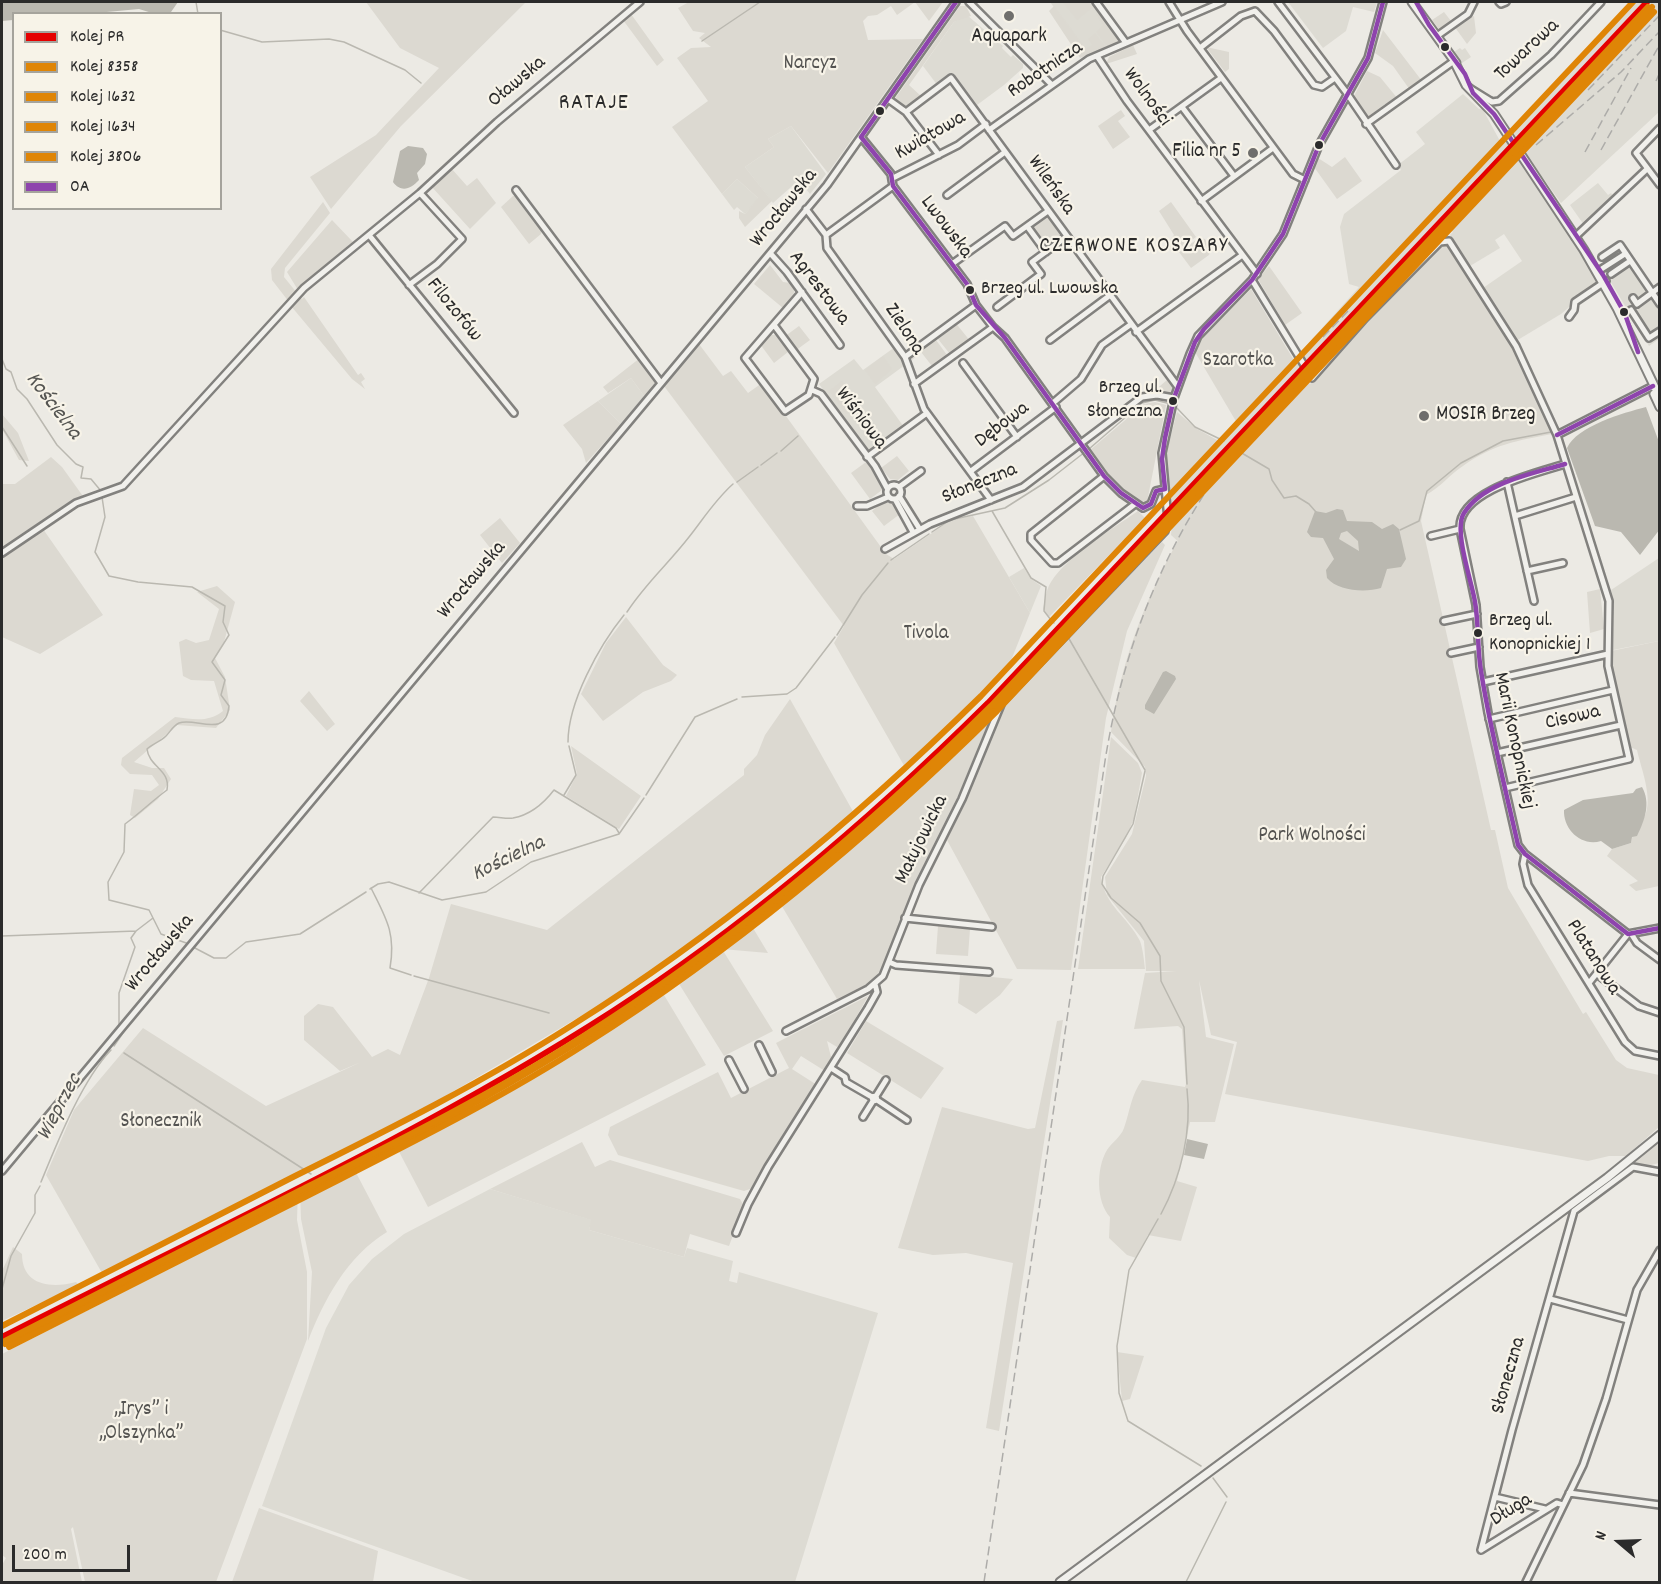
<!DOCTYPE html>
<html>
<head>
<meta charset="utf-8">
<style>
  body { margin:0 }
  #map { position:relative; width:1661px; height:1584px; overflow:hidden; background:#eceae4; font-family:Dekko,sans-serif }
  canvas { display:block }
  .frame { position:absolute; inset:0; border:3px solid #2b2b2b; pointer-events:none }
  .legend { position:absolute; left:12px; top:12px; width:210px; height:198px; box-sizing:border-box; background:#f7f3e8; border:2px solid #a5a39c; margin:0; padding:8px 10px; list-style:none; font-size:18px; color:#2b2b2b }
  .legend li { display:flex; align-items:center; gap:12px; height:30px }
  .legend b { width:30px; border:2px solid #a5a39c }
  .north { position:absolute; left:1589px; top:1512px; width:60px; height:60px; -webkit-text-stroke:4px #f7f3e8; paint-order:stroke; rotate:289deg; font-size:16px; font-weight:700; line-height:24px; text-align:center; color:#2b2b2b }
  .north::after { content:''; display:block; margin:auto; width:21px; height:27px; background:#2b2b2b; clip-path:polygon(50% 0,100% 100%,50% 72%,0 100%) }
  .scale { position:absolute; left:12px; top:1545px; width:118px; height:27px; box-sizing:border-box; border:3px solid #2b2b2b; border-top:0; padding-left:8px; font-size:18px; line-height:21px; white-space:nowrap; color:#2b2b2b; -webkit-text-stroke:4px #f7f3e8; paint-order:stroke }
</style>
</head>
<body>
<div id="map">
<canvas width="1661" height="1584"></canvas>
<div class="frame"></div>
<ul class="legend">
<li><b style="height:8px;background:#e50000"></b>Kolej PR</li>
<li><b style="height:8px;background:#df8506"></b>Kolej 8358</li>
<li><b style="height:8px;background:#df8506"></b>Kolej 1632</li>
<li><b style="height:8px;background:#df8506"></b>Kolej 1634</li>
<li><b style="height:8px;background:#df8506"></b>Kolej 3806</li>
<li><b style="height:8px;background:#8e44ad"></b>0A</li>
</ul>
<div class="north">N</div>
<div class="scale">200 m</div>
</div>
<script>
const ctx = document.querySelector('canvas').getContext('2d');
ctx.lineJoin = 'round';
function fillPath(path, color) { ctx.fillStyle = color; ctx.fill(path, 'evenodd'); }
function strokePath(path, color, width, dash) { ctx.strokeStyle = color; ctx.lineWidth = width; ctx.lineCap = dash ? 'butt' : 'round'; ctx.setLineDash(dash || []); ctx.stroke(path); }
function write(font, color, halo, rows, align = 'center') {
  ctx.font = font + ' Dekko,sans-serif'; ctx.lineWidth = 4.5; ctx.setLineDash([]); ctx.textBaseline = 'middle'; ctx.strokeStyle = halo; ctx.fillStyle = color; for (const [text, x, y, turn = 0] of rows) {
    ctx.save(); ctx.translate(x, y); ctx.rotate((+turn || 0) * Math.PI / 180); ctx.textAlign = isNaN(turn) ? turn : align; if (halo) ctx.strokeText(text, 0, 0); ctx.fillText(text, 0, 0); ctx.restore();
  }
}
fillPath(new Path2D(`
  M1050,2H1094L1123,40L1089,54Z
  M1288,2H1375L1377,3L1374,12L1353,7L1346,31L1323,48Z
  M1633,2H1659V112L1561,203L1523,150L1517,155L1599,282L1561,314L1516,341L1483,288L1522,261L1504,234L1495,240L1500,248L1470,266L1450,235L1453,232L1448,228L1269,421L1182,545L1171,535L1173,510L1170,497L1359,287L1349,284L1340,227L1344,214L1401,170L1398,165L1425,144L1416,132L1463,94L1479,109L1482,108L1500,141L1512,134Z
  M967,15L1003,46L1002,48L1011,57L1013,55L1023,64V68L1004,85L977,105L953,75L938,86L923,66L954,22Z
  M1460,48L1462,50L1465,48L1471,57L1462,63L1454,52Z
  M791,126L826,174L810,194L799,180L773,203L745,167L774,147L768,139Z
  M737,179L759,199L745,214L737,207L734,210L722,194Z
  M1598,183L1608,195L1611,193L1614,197L1584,225L1570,205Z
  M1625,256L1659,309V339L1649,346L1603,269Z
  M895,347L905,365L875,387L904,427L868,451L819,384L854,359L863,370Z
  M631,378L644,396L621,424L598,401Z
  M1659,558V641L1613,650L1614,602L1611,590Z
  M1024,568L1031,579L1041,586L1030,613L1009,577Z
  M490,1189L592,1220L589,1230L684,1257L687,1248L733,1261L729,1281L737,1283L739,1272L878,1313L795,1582H475L262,1506L326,1328L349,1285L372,1259L404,1234Z`), '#dddbd3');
fillPath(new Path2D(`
  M366,2H526L401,126L331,209L310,177L376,135L439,68L400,48Z
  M689,2H943L929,21L915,2L897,15L891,6L877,15L868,16L863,21L868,40L923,39L828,173L791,126L768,139L774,147L745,167L772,201L745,227L739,218V211L745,214L758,198L737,179L722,194L672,127L708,101L677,58L691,48L711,47L699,38L705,33L693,31L678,8Z
  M1063,2H1089L1093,7L1077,20Z
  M960,6H966L971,16L954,22L909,85L922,97L906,109L894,100Z
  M1054,6L1086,49L1092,45L1088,39L1095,33L1106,47L1080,58L1049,11Z
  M1101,10L1123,40L1107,46L1096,32L1103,25L1096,14Z
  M1444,12L1451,21L1443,27L1445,29L1441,32L1432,20Z
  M631,14L664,60L657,66L623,20Z
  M1474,16L1476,33L1467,44L1454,26Z
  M1383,30L1422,81L1410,90L1393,66L1375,53Z
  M1133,45L1137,54L1106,64L1109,57Z
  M1206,47L1229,52V69L1225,72Z
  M1367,71L1380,77L1398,99L1387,106L1385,104L1366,119L1353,98Z
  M1121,110L1125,116L1118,121L1130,137L1113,149L1098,126Z
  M1345,157L1362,181L1337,199L1314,167L1318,158L1332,167Z
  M451,168L467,186L477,178L496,203L470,229L431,186Z
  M513,196H517L542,229L541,234L529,244L501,207Z
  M323,202L330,213L285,268L284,277L297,293L289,302L272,280L271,269Z
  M1171,202L1196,237L1174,253L1165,246L1174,235L1159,211Z
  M1048,214L1064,236L1047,249L1030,227Z
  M332,220L353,242L298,290L287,272Z
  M1199,238L1205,239L1211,250L1209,255L1191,268L1179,252Z
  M1443,240L1449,241L1516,346L1552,434C1516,441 1494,444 1463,466C1449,475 1441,487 1426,495L1421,521L1491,830H1495L1508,888L1583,1014L1586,1012L1616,1060L1627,1068L1659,1075V1127L1626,1156H1609L1588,1161L1225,1094L1237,1042L1211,1035L1199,980L1206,1037L1234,1044L1215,1122H1190L1177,1181L1197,1187L1181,1241L1148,1235L1136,1258L1127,1255L1109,1238L1110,1217C1096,1202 1096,1168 1107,1150C1112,1142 1121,1137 1124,1128C1130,1111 1131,1095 1142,1080L1185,1087L1186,1084L1182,1029L1178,1026L1134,1029L1145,973L1176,971H1146L1144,941L1107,895L1105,877L1132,834L1146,776L1145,767L1111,732C1130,595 1210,472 1304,375L1310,384L1334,358L1339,346Z
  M770,265L783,282L791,283C799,293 790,300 783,308L754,284Z
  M1269,266L1302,313L1285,325L1258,279Z
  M1251,289L1295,362L1237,423L1195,352L1204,336Z
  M299,297L302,299L304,297L358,375L361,373L365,379L361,382L365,389L352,379L291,306Z
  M954,321L971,342L925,373L950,354L938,339L936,340L947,355L932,366L921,352L912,360L910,357Z
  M799,326L810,340L795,351L784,337Z
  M768,335H775L788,352L774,363L760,344Z
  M699,344L723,376L731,371L748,393L762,383L886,554L894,559L951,520L973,516L1030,613L1008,668L906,769L834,643L844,626L664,386Z
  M883,356L892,369L875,384L865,370Z
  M640,358L656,381L644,396L631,378L608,393L603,387Z
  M1167,380L1173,388L1171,392H1153Z
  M842,381L859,404L846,414L829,391Z
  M598,401L621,424L586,463L582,449L563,425Z
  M1155,402L1166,405L1147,502L1140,505L1106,475L1089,451L1144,404Z
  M1177,412L1197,429L1219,441L1172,495L1170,493L1166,455Z
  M2,414L18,433L29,461L19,460L2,429Z
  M897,456L909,471L898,480L890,479L881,468Z
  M51,457L62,467L85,499L2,548V484H15Z
  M866,462L883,484L882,490L870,499L851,473Z
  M883,502L896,504L900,514L884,526L872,511Z
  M1138,511L1145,518L1049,617L1043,609C1045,600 1046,590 1051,582C1067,556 1112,529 1138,511Z
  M500,518L520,543L502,563L480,535Z
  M43,529L103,615L40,654L2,637V558Z
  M1162,542L1165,545L1127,631L1106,718L1071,970L1017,969L947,840L1004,705Z
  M217,586L235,602L224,642L215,658L225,677L230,710L216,728L177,725L134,762L152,768H164L171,779L158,799L135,818L130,815L134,789L151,791L159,785L152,775L130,774L121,765L122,758L175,717C193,719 208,723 223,711L214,681L191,680L183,676L179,642L186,639L196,643L209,640L219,609L197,592Z
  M1600,589L1604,629L1590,633L1587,592Z
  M626,617L663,665L677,675L671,681L643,692L603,721L581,694L606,643Z
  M1659,641V886L1636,891L1629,885L1638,881L1607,856L1612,849L1631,843C1632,831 1642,824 1646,813C1652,795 1641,768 1637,750L1630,747L1612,668L1611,651Z
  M309,691L335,724L327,731L300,701Z
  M790,699L855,815L775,882L640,981L388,1130L199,1228L102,1273L46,1175L74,1110L143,1028L266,1106L361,1062L340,1071L304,1040V1016L318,1004L333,1007L372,1057L388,1049L400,1055L429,978L451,904L547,930L744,775V769L757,755L765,735Z
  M995,706L961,789L902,915L883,968L873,981L837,999L777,898L942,758L989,707Z
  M1111,737L1138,763L1142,773L1134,818L1126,838L1101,877C1105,906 1128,917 1140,941C1143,949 1144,961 1145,969H1078Z
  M571,746L641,796L619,829L566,796L577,774Z
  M750,923L768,953L722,949L773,1031L724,1056L676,979L722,948Z
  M938,926L970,929L968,956L936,954Z
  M960,974L1013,979L1000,995L976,1014L958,1003Z
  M661,990L706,1065L428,1207L395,1144L543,1064Z
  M868,996L843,1041L837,1047L827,1041L831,1057L825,1071L801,1056L792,1069L817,1085L753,1188L744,1191L618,1155L608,1135L610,1127L718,1072L731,1098L789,1068L776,1043Z
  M1063,1020L999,1431L986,1428L1013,1263L966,1253L933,1255L898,1248L942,1107L1028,1129L1035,1128L1057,1021Z
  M866,1021L944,1068L921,1099L847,1053Z
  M1659,1141V1163L1647,1166L1634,1162Z
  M582,1142L595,1167L610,1160L740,1199L744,1206L729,1246L690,1234L684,1257L589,1230L591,1220L490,1189Z
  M352,1165L387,1232C347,1256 324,1300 308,1341L312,1272L301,1219L300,1191Z
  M298,1191L297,1220L307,1272V1339L216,1582H85L73,1527L71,1529L82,1582H2V1565L6,1558L2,1555V1354L114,1297L111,1290L198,1241Z
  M13,1247L22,1254C22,1285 50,1289 76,1282L79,1285L2,1321V1271Z
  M1117,1352L1144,1356L1130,1399L1122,1401Z
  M259,1508L378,1551L373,1582H232Z`), '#dcd9d1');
fillPath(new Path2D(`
  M2,2H178L171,12L152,13L139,9L85,14H14L13,20L2,21Z
  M408,146L423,148L427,154L425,164L417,173L419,180C411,189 401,193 393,182L400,151Z
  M1646,407L1659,442L1660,529L1640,555L1621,532L1595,526L1567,448C1577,426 1623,413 1646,407Z
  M1337,509L1343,510L1347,521L1372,522L1382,529L1393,524L1399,529L1406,559L1401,567L1387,569L1381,588C1365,593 1338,591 1327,578L1326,570L1334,559L1323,538L1311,537L1307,532L1315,511L1326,513ZM1347,531L1358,541L1359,551L1339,539L1341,533Z
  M1166,671L1175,676L1176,679L1154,714L1145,709V705L1163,672Z
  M1642,787C1651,803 1645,820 1637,836L1632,837L1631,843L1612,849L1601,841C1581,847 1563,829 1564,810L1583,800L1633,793L1636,789Z
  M1187,1139L1208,1144L1204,1159L1184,1155Z`), '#bab8b0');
strokePath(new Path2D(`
  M196,2L198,14
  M220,30L262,42L329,39L344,42L405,70L421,83
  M702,41L760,2
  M2,359L6,369L11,372L17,389L27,399L57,445L76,464L83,467L81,478L91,479L101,491
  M1657,381L1660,380
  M1175,406L1195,427L1224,441
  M2,427L27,466
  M1089,449L1142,403L1155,400L1171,404
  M781,451L798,436
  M1240,452L1269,469L1272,480L1284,498L1296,496L1309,504L1316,512
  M761,465L777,453
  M737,482L758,467
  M102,497L105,517L95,552L109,576L138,582L192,587L225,606L223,622L229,635L212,662L225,680L221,695L229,706C226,739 196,717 179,723C173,726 170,732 166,736C160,742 152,744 147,749C149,767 171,770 167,790C152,801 140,813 125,824L124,852L108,882L109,900L149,910L161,934L189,944
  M992,511L1031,578L1046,587L1044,611L1051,620
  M1400,530L1419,521L1427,491L1461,463L1503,441L1551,432
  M932,532L950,520L1005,508L1049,480L1085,452
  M891,560L929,534
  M627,612C645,584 669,563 689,537C704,518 715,500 733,484
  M1052,621L1054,623
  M1061,629L1063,632
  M837,635L862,595L888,563
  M1068,637L1145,770
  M742,697L787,694L796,688L835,637
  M568,742C568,702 599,646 624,615
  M1145,771L1133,824L1103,876L1102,884L1111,898L1140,923L1160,956L1161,981L1184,1027L1187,1084
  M564,795L576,775L569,746
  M646,795L695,717L737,699
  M371,888C386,918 396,933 390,968L411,975
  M370,889L378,884L389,882L442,900L486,892L531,862L619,834L644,798
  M419,893L493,817C500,817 506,819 513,818C530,815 544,803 554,790L616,828L619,833
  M2,936L136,931
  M193,947L214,958H226L246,942L300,934L366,892
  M414,976L549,1013
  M119,1025V993L135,947L131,938L136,931L153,918
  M114,1046L125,1030
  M124,1053L311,1174
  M41,1182C57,1143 82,1080 111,1050
  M1161,1214C1181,1177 1192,1131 1187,1089
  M1158,1219L1129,1270L1117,1346L1119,1393L1128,1421L1201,1466
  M2,1289L11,1256L35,1213V1195L40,1186
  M1213,1478L1227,1497
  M1186,1582L1226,1502`), '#bab8b0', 1.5);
const minor = new Path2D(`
  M969,2L1052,85
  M1096,2L1126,43
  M1169,2L1187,31L1293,174L1305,180
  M1278,2L1346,92L1396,165
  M1499,2L1501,4L1506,2
  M1437,36L1468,14L1474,2
  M1200,48L1241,16L1255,11L1274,31L1314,85L1322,87L1335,78
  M1097,56L1127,101L1257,274
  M1471,89L1492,102L1499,101L1551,55L1601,2
  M888,99L906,112L939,155
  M1182,107L1234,176
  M906,112L951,78L1178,387
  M1366,124L1454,61
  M1660,128L1636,153L1660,185
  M989,130L1089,59L1222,2
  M1149,130L1221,78
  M861,137L891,174L893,186L967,284L976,305L993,327L1005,338L1104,476L1121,493L1143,508L1151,504L1156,491L1165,489
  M893,178L958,145L986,124
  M516,190L661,383
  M947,195L1005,152
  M1201,201L1273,148
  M806,209L826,235L827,248L905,357L924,409L991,500
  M1027,226L1046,252
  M369,235L514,413
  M826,235L893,186
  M1575,237L1647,169
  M770,253L787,272L840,345
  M1602,257L1620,245L1660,304
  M952,264L1005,226L1013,236L1048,211
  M1600,270L1625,254
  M1611,274L1630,261
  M1252,280L1312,378L1365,318L1440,242L1449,241L1516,346L1557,435L1609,601L1608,666L1629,759L1505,788
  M409,285L437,264L462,239L420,193
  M1633,298L1637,304L1660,287
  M997,307L1041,274L1032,262L1066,237
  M1631,310L1649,338L1660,331
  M1569,317L1574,310L1575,302L1606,281
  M774,325L814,379L809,395L785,411L745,358L802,292
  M1136,332L1241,256
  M1050,340L1109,296
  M905,357L976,305
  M963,363L1017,437
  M914,384L993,327
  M812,390L821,394L875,466L887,488
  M1053,403L1081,379L1102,345L1130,325
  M1557,435L1653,386
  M867,457L927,413
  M1565,464C1537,473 1457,491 1460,529L1476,605L1480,667L1488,713L1518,845L1525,854L1628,934L1660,928
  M971,471L1056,407
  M1104,476L1031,534V540L1052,563H1058L1135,504
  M1507,482L1534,601
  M887 492a7 7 0 1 1 14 0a7 7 0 1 1-14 0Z
  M899,487L921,471
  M899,496L919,528
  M895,499L913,532
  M857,506H867L888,497
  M1515,516L1576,497
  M1431,536L1460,529
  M885,549L930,524L1023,487L1142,397L1157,395L1174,398
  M2,553L76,503L123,486L304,288L420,193L497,122L640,2
  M1527,571L1563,563
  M1444,621L1477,614
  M1451,653L1479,647
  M1483,682L1608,654
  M1489,719L1613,690
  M1497,753L1621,725
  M1525,854L1523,864L1528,885L1625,1042L1635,1051L1660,1056
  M905,918L992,927
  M1632,935L1637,943L1660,960
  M889,962L896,965L989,972
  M1597,974L1639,1006L1660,1013
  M1589,983L1628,934
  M786,1031L868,989L883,976L919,885L962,799L1002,702L1165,531L1168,520L1162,453L1174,398L1190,354L1198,336L1252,280L1283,234L1319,145L1368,58L1383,2
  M759,1045L772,1072
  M729,1060L744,1089
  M831,1068L845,1077L846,1082L872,1097L873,1101L877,1100L876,1096L872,1097
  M876,1096L886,1080
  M877,1100L907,1120
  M863,1117L873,1101
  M2,1171L827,185L956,2
  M736,1233L748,1204L768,1167L868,1008L877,992L875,984
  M1550,1299L1628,1320
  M1569,1493L1660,1505
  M1495,1497L1545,1509
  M1481,1550L1512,1430L1574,1211L1633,1167L1660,1172
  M1481,1550L1557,1503L1563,1505
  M1526,1582L1583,1465L1606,1399L1637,1290L1660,1250`);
const major = new Path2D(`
  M1412,2L1456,63
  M1454,61L1466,85L1494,114L1584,250L1617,308L1660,398
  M1654,394L1660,407
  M1060,1582L1607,1178L1660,1135`);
strokePath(minor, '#82817e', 10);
strokePath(major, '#82817e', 11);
strokePath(minor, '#f1f0ec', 5);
strokePath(major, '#f1f0ec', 7);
strokePath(new Path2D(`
  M1656,81L1660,72
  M1588,90L1660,15
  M1544,98L1634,2
  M1536,145L1621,72L1660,31
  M1601,150L1660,44
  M1585,152L1631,68
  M1323,337L1350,309
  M984,1582L1105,761C1123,647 1165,541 1236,449C1272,402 1315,360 1355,317`), '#adaca9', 1.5, [9, 4.5]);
strokePath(new Path2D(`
  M1416,2L1429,25L1465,74L1473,93L1494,114L1603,275L1625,314L1638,352
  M861,137L891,174L893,186L967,284L976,305L1005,338L1104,476L1121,493L1143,508L1151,504L1156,491L1165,489
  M861,137L956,2
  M1557,435L1653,386
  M1565,464C1532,474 1484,482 1464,513C1453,530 1472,582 1475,602C1479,625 1477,648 1481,671C1490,729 1505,787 1518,845L1525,854L1628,934L1660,928
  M1165,489L1162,459L1165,438L1174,398L1195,342L1204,329L1252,280L1283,234L1319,145L1368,58L1383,2`), '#8e44ad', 4.5);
strokePath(new Path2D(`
  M2,1337C207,1232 419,1136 613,1011C750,923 873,817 988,703L1647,2`), '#e50000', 6);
strokePath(new Path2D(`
  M5,1344C211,1239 424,1142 618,1017C755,929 878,822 993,708L1652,7`), '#df8506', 6);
strokePath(new Path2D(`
  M5,1341C104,1290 203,1240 301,1190C396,1142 492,1094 582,1037C731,943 866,830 991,706L1648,7`), '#df8506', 6);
strokePath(new Path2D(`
  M2,1326C99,1276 197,1226 295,1176C390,1129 485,1081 574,1024C722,931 856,819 981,696L1633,2`), '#df8506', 6);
strokePath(new Path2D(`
  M9,1347C108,1297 206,1247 305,1197C401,1148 497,1101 587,1043C736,948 871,836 997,711L1654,12`), '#df8506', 6);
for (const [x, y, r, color] of [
  [1009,16,6,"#6f6e6c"],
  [1445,47,5,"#2b2b2b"],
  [880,111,5,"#2b2b2b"],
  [1319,145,5,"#2b2b2b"],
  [1253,153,6,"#6f6e6c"],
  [970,290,5,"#2b2b2b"],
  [1624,312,5,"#2b2b2b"],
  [1173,401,5,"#2b2b2b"],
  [1424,416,6,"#6f6e6c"],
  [1478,633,5,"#2b2b2b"]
]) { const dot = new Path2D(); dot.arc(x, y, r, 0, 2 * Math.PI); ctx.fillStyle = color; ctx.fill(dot); strokePath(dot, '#f7f3e8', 2); }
write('20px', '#2b2b2b', '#f7f3e8', [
  ["Brzeg ul. Lwowska",981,290],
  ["Brzeg ul.",1162,389,"right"],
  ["Słoneczna",1162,413,"right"],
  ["Brzeg ul.",1489,622],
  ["Konopnickiej 1",1489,646]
], 'left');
write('21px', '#2b2b2b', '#f7f3e8', [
  ["Aquapark",1009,38],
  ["Filia nr 5",1241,153,"right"],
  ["MOSIR Brzeg",1436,416,"left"]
]);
write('21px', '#2b2b2b', '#f7f3e8', [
  ["Towarowa",1528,51,-43],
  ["Robotnicza",1046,71,-34],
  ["Oławska",518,83,-40],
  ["Wolności",1146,98,54],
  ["Kwiatowa",931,137,-30],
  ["Wileńska",1050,186,55],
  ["Wrocławska",785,209,-51],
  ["Lwowska",945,228,53],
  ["Agrestowa",818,289,53],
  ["Filozofów",453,311,51],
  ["Zielona",903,330,57],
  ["Wiśniowa",860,419,53],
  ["Dębowa",1003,426,-37],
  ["Słoneczna",980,485,-22],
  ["Wrocławska",473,581,-50],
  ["Cisowa",1573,719,-13],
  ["Marii Konopnickiej",1513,741,78],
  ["Małujowicka",923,840,-64],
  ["Wrocławska",161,954,-50],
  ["Platanowa",1592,958,58],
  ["Słoneczna",1510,1376,-74],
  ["Długa",1512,1511,-32]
]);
write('21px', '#545351', '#f7f3e8', [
  ["Narcyz",810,65],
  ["Szarotka",1238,362],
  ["Tivola",926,635],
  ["Park Wolności",1312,837],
  ["Słonecznik",161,1123],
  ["„Irys” i",141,1411],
  ["„Olszynka”",141,1435]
]);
ctx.letterSpacing = '1.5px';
write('22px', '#2b2b2b', '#f7f3e8', [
  ["RATAJE",594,105],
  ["CZERWONE KOSZARY",1134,248]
]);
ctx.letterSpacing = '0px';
write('italic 22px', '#555552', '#f7f3e8', [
  ["Kościelna",52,407,53],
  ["Kościelna",509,860,-26],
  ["Wieprzec",61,1108,-62]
]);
</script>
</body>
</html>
